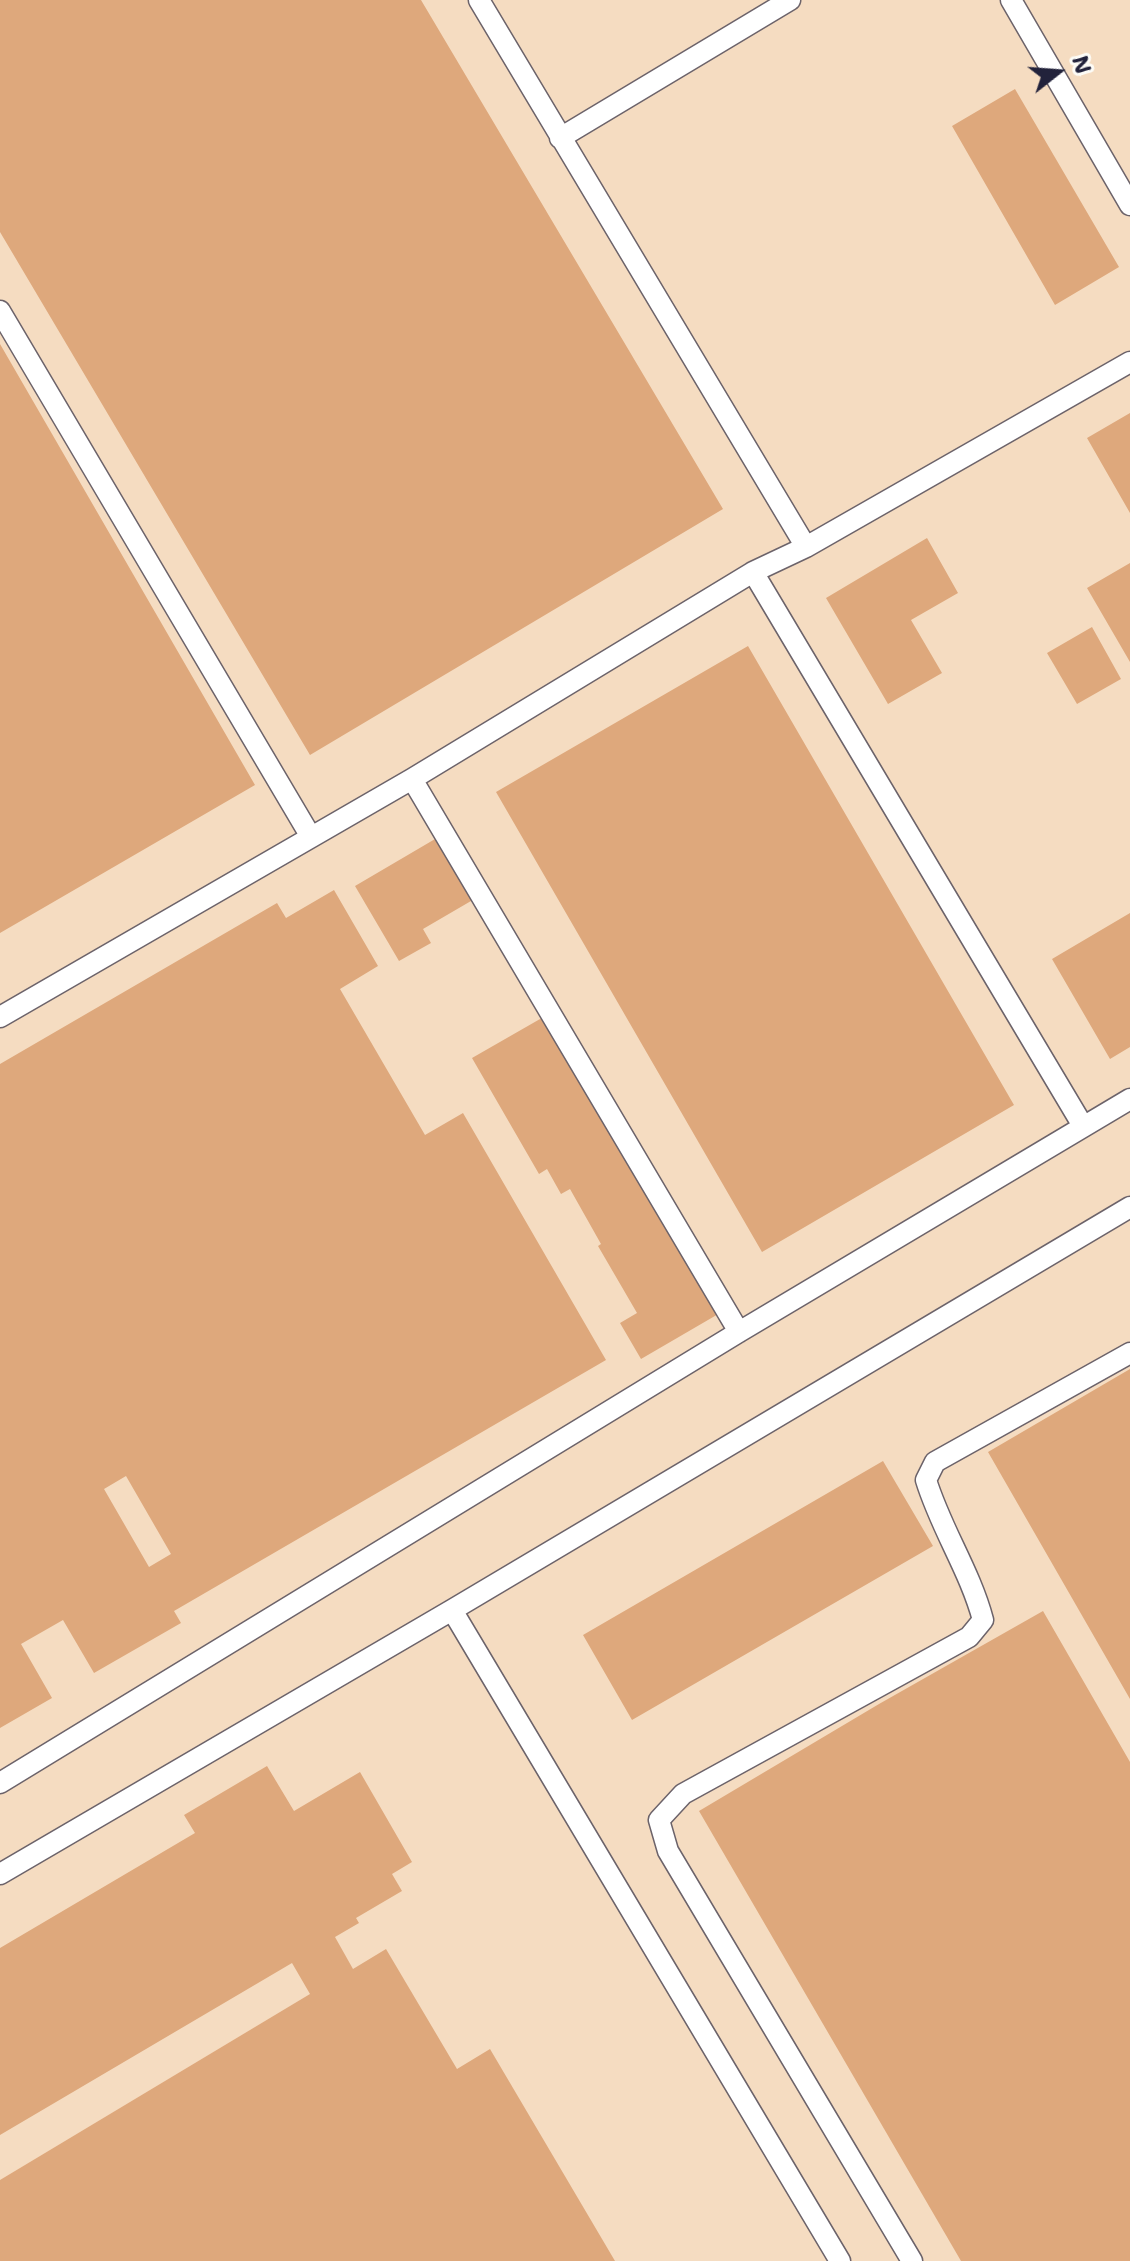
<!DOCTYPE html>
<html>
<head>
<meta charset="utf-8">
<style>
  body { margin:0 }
  #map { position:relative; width:1130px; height:2261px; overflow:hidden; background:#f5dcc1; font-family:"Shantell Sans",sans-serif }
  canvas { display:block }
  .north { position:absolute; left:1018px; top:32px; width:80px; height:80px; -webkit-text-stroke:6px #fdfcf7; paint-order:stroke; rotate:73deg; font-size:22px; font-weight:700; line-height:32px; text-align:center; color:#22223b }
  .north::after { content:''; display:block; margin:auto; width:28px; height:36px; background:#22223b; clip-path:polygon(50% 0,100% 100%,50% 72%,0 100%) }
</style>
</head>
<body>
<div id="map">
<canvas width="1130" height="2261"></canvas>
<div class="north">N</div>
</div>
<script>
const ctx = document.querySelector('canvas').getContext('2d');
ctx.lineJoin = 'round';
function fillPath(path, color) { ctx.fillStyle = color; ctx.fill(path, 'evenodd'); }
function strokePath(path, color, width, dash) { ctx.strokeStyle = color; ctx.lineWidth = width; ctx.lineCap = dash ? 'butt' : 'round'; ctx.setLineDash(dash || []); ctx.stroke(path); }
fillPath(new Path2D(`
  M0,0H421L723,509L310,755L0,232Z
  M1015,89L1119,267L1055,305L952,126Z
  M0,344L255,785L0,933Z
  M1130,413V513L1087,438Z
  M927,538L958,593L911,620L942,673L888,704L826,598Z
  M1130,563V662L1087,588Z
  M1092,627L1121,679L1077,704L1047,653Z
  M748,646L1014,1105L762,1252L496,792Z
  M447,832L483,894L423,929L431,943L399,961L355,886Z
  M334,890L378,966L340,989L425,1135L463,1113L606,1360L174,1611L181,1623L94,1673L63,1620L21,1644L52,1698L0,1728V1064L277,903L286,918ZM126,1476L171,1554L149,1567L104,1489Z
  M1130,913V1047L1110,1059L1052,959Z
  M547,1015L720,1313L641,1359L620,1323L637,1313L598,1246L601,1244L570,1189L561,1194L547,1169L539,1174L472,1058Z
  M1130,1369V1699L988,1452Z
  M883,1461L933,1546L632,1720L583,1635Z
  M1043,1611L1130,1762V2261H961L699,1811L879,1704Z
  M267,1766L294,1811L360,1772L412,1862L392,1874L402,1891L356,1918L359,1923L335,1937L353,1969L386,1949L457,2069L490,2049L615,2261H0V2180L310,1994L292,1963L0,2135V1948L195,1833L184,1815Z`), '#dea87c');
const service = new Path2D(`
  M479,0L806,547
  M1011,0L1130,205
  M560,138L790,0
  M0,311L311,837
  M753,572L1083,1126
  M412,779L739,1332
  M0,1017L412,779L753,572L806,547L1130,362
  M452,1610L840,2261
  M0,1783L739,1332L1130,1099
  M0,1874L452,1610L1130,1207
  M912,2261L668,1851L659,1820L683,1794L969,1637L983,1620C970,1571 941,1529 926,1480L935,1462L1130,1353`);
strokePath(service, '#6c636a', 23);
strokePath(service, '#fff', 20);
</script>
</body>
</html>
